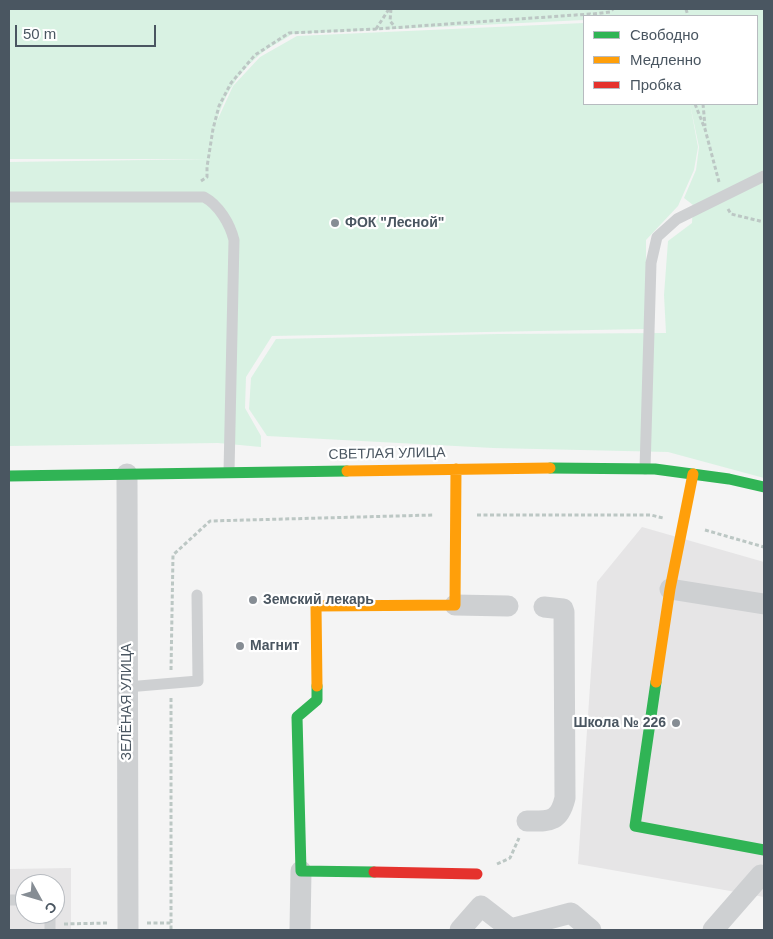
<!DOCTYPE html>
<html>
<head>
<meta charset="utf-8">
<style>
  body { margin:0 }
  #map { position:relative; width:773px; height:939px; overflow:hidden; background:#f4f4f4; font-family:Helvetica,sans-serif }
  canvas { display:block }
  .frame { position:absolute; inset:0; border:10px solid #4a5661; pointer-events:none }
  .legend { position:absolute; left:583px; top:15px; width:175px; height:90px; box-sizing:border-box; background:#fff; border:1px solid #b7bbc0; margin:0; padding:6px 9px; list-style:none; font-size:15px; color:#4a5661 }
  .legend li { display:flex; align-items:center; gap:10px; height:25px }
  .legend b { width:25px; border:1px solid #b7bbc0 }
  .north { position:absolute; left:15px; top:874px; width:50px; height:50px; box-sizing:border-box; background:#fff; border:1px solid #b7bbc0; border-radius:50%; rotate:129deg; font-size:14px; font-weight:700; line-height:20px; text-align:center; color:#4a5661 }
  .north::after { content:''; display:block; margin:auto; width:18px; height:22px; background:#868d94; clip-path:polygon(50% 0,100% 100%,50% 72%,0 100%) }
  .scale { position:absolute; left:15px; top:25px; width:141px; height:22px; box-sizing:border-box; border:2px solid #4a5661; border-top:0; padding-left:6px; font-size:15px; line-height:18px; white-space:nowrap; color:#4a5661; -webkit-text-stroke:4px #fff; paint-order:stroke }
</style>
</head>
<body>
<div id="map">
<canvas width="773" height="939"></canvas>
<div class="frame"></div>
<ul class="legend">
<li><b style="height:6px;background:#30b455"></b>Свободно</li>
<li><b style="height:6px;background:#ff9f0a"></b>Медленно</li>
<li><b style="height:6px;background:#e5322d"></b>Пробка</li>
</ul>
<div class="north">С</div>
<div class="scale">50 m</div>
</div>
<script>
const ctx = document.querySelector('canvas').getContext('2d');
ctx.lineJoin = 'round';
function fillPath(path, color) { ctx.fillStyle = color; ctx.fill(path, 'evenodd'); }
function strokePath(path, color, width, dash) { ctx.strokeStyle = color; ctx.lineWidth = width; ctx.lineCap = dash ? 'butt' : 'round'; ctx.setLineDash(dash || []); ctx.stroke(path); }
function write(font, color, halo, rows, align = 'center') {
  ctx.font = font + ' Helvetica,sans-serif'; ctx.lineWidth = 4.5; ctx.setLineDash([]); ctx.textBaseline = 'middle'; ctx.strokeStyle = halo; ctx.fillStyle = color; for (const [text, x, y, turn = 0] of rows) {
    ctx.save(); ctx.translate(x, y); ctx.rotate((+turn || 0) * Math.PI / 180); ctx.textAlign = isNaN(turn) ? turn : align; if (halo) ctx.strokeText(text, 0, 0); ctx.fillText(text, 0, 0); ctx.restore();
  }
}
fillPath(new Path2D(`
  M642,527L764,562V897L578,864L597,582Z
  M71,868V930H9V869ZM25,884H55V914H25Z`), '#e6e5e6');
fillPath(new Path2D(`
  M9,9H764V478L668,452L493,448L267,436L249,409L251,378L276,339L498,334L666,333L664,295L668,241L692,223L693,205L684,198L696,170L699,147L690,104L698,147L694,170L678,206L646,240V329L272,336L246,377L245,408L261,436V447L218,443L9,446V162L213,159H9ZM584,16H757V104H584V23L297,36L260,57L233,86L217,121C223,97 237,75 256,58C266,48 281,42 292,34L584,20Z`), '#d9f2e3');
strokePath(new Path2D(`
  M391,9L390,21L395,27
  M686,9L688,16
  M593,14L610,12L613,9
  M376,29L389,9
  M695,104L705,129L719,182
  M703,104L705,126
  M201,181L207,177V167L213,129L219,106L231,83L255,55L289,33L376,29L590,14L595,16
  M728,209L731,214L764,222
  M477,515H651L663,518
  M705,530L764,547
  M171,670L173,555L210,521L433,515
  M171,698V930
  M497,864L510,858L519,838
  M147,923H171
  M64,924L108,923`), '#bcc7c4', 3, [4, 2.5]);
strokePath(new Path2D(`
  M9,197H204C219,205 230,224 234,240L229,472
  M645,469L651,263L657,237L677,219L764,176
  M127,687L198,681L197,595
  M9,900H25
  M50,914V930`), '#ced0d2', 11);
strokePath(new Path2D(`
  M127,474L128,930
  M670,589L764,604
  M455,605L508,606
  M527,821C549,821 559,823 565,798L564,612L563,609L544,607
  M511,929L571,913L591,930
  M300,930L301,871
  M460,930L481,906L512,930
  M713,930L761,875L764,878`), '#ced0d2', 21);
strokePath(new Path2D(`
  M550,468L655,469L729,479L764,487
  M9,476L347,471
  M656,682L635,826L764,850
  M317,686V700L297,717L301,871L374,872`), '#30b455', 11);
strokePath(new Path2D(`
  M347,471L550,468
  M656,682L670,589L693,474
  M317,686L316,606L455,605L456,469`), '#ff9f0a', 11);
strokePath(new Path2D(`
  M374,872L477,874`), '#e5322d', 11);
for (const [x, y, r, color] of [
  [335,223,5,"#868d94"],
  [253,600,5,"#868d94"],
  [240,646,5,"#868d94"],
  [676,723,5,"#868d94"]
]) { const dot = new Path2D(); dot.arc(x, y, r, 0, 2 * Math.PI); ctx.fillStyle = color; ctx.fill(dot); strokePath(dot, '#fff', 2); }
write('bold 14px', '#4a5661', '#fff', [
  ["ФОК \"Лесной\"",345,223],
  ["Земский лекарь",263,600],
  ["Магнит",250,646],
  ["Школа № 226",666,723,"right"]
], 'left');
write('14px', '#4a5661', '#fff', [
  ["СВЕТЛАЯ УЛИЦА",387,454,-1],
  ["ЗЕЛЁНАЯ УЛИЦА",127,702,-90]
]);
</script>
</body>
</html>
